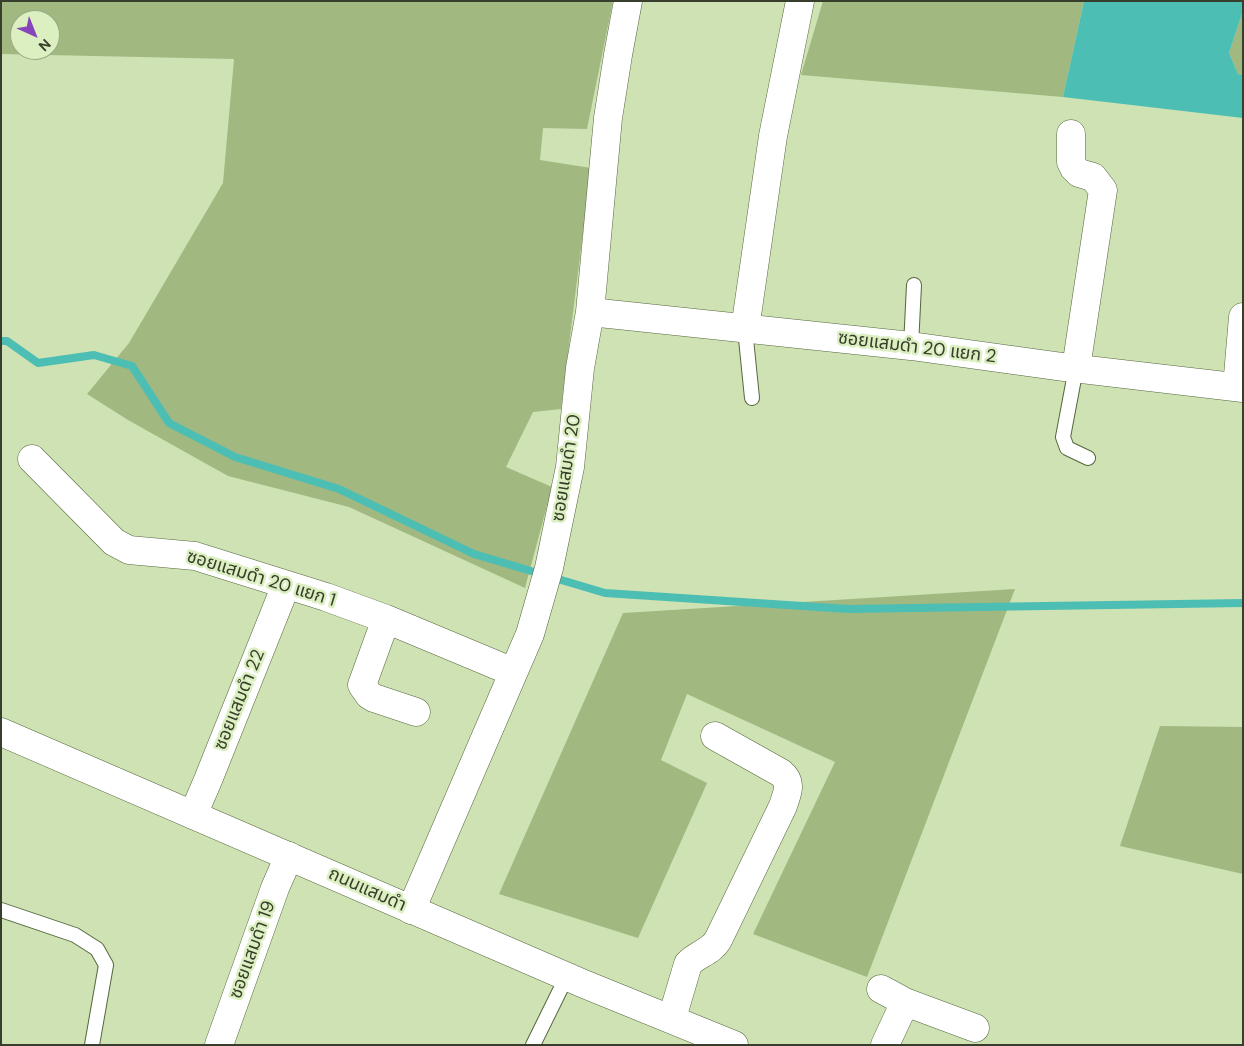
<!DOCTYPE html>
<html>
<head>
<meta charset="utf-8">
<style>
  body { margin:0 }
  #map { position:relative; width:1244px; height:1046px; overflow:hidden; background:#cee2b3; font-family:"DM Sans",sans-serif }
  canvas { display:block }
  .frame { position:absolute; inset:0; border:2px solid #373e2c; pointer-events:none }
  .north { position:absolute; left:10px; top:10px; width:50px; height:50px; box-sizing:border-box; background:#dbefc0; border:1px solid #99a885; border-radius:50%; rotate:136deg; font-size:14px; font-weight:700; line-height:20px; text-align:center; color:#373e2c }
  .north::after { content:''; display:block; margin:auto; width:18px; height:22px; background:#8645ba; clip-path:polygon(50% 0,100% 100%,50% 72%,0 100%) }
</style>
</head>
<body>
<div id="map">
<canvas width="1244" height="1046"></canvas>
<div class="frame"></div>
<div class="north">N</div>
</div>
<script>
const ctx = document.querySelector('canvas').getContext('2d');
ctx.lineJoin = 'round';
function fillPath(path, color) { ctx.fillStyle = color; ctx.fill(path, 'evenodd'); }
function strokePath(path, color, width, dash) { ctx.strokeStyle = color; ctx.lineWidth = width; ctx.lineCap = dash ? 'butt' : 'round'; ctx.setLineDash(dash || []); ctx.stroke(path); }
function write(font, color, halo, rows, align = 'center') {
  ctx.font = font + ' "DM Sans","Noto Sans Thai",sans-serif'; ctx.lineWidth = 5; ctx.setLineDash([]); ctx.textBaseline = 'middle'; ctx.strokeStyle = halo; ctx.fillStyle = color; for (const [text, x, y, turn = 0] of rows) {
    ctx.save(); ctx.translate(x, y); ctx.rotate((+turn || 0) * Math.PI / 180); ctx.textAlign = isNaN(turn) ? turn : align; if (halo) ctx.strokeText(text, 0, 0); ctx.fillText(text, 0, 0); ctx.restore();
  }
}
fillPath(new Path2D(`
  M1,1H613L587,129L543,128L540,160L591,168L561,409L533,412L506,467L552,487L525,588L349,507L228,476L128,420L87,394L129,343L223,183L234,59L1,54ZM20,20H50V50H20Z
  M823,1H1084L1063,97L801,75Z
  M1243,11V75L1238,74L1229,53Z
  M1015,589L867,977L753,934L835,762L687,694L661,760L707,783L638,938L499,894L623,613Z
  M1160,726L1243,727V874L1120,846Z`), '#a1b881');
fillPath(new Path2D(`
  M1084,1H1243V11L1229,53L1238,74L1243,75V118L1063,97Z`), '#4dbeb3');
strokePath(new Path2D(`
  M1,341H7L38,363L94,355L132,366L169,423L235,457L339,489L474,554L605,593L848,609L1243,603`), '#4dbeb3', 8);
const lane = new Path2D(`
  M745,329L752,398
  M911,346L914,285
  M1076,368L1063,437L1067,448L1088,458
  M1,910L75,935L97,949L106,965L92,1045
  M533,1045L567,976`);
const street = new Path2D(`
  M1071,134V162L1074,168L1079,173L1093,177L1103,190L1076,368
  M590,312L911,346L1063,367L1243,388
  M745,329L773,136L800,1
  M1237,387L1243,317
  M32,459L114,542L129,550L195,556L326,597L386,619L513,672
  M386,619L362,685L369,695L374,698L416,712
  M193,815L208,780L286,585
  M411,910L530,634L549,568L570,467L580,368L590,312L608,118L618,55L628,1
  M881,989L905,1002L975,1028
  M672,1018L688,964C697,954 711,952 718,940L783,806C787,793 793,783 781,773L715,736
  M219,1045L275,888L289,856
  M885,1045L905,1002`);
const secondary = new Path2D(`
  M1,732L584,984L734,1045`);
strokePath(lane, '#56673e', 16);
strokePath(street, '#56673e', 29);
strokePath(secondary, '#56673e', 29);
strokePath(lane, '#fff', 14);
strokePath(street, '#fff', 28);
strokePath(secondary, '#fff', 28);
write('18px', '#373e2c', '#dbefc0', [
  ["ซอยแสมดำ 20 แยก 2",917,348,7],
  ["ซอยแสมดำ 20",567,468,-81],
  ["ซอยแสมดำ 20 แยก 1",261,579,17],
  ["ซอยแสมดำ 22",240,700,-68],
  ["ถนนแสมดำ",367,890,24],
  ["ซอยแสมดำ 19",253,950,-70]
]);
</script>
</body>
</html>
